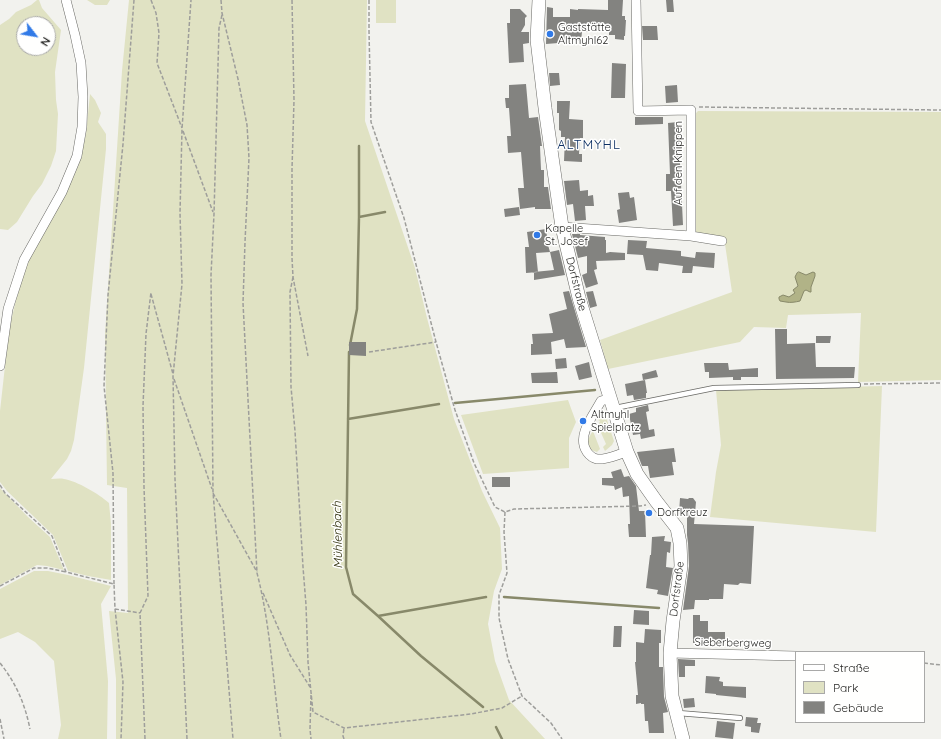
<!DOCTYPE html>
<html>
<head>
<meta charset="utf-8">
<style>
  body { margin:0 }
  #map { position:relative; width:941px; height:739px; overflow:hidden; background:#f2f2ee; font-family:Quicksand,sans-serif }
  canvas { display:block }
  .legend { position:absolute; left:795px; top:651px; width:130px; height:72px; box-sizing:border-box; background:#fffffe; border:1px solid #a9a9a8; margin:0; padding:5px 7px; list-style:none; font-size:12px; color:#282826 }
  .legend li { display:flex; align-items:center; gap:8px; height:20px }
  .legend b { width:20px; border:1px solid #a9a9a8 }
  .north { position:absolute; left:16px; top:16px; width:40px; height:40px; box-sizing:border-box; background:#fffffe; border:1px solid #a9a9a8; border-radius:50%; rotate:121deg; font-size:11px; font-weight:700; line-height:16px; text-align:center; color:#282826 }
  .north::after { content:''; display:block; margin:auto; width:14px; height:18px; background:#317ae7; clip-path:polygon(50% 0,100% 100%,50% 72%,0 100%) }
</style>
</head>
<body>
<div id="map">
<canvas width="941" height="739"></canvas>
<ul class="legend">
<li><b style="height:5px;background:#fff"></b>Straße</li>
<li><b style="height:11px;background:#e0e2c3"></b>Park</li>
<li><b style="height:11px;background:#838380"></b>Gebäude</li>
</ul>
<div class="north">N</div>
</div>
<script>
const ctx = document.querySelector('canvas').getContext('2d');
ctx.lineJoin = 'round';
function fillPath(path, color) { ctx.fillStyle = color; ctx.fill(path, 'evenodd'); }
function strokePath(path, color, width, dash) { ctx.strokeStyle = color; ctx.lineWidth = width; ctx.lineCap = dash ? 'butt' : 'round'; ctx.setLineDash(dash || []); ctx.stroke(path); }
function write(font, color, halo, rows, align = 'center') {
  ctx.font = font + ' Quicksand,sans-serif'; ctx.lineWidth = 3; ctx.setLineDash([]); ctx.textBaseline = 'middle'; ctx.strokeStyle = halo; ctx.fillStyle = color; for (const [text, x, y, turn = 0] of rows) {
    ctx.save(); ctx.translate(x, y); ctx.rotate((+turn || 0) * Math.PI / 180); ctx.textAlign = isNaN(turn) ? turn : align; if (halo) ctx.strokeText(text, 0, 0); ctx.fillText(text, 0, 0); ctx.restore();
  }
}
fillPath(new Path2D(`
  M37,0H39L42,8L61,30L55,72L56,100L58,114L56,151L51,166L42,184L33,196L17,222L8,230L0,229V25L9,19L16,12L31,5ZM24,24H48V48H24Z
  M87,0H110L107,5H95Z
  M129,0H367L365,121L415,268L427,318L454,419L482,491L500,528L502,569L494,591L488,624L495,661L509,700L545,739H116V679L109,611L128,613L127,488L107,485L105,335L122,71Z
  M376,0H396V23H376Z
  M90,94L95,100L101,113L98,122L106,134V149L84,368L74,440L71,451L67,459L51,479C55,479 60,478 64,479C77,481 99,494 109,503L111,524V580L88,576L68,571L53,535L7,491L0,482V411L9,330L16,300L24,273L32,253L71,182L79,164L86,134Z
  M698,111L941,112V380L858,382L861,313L788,315L786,328L754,327L740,342L608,369L600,340L732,292L725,244L696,234L695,114Z
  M882,386L876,532L710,517L716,472L721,445L716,390Z
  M568,400L576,422L569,438V468L483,474L461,415Z
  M603,412L605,414L614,441L612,445L605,451L603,447L606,444L598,426L600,421L598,420Z
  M593,431L600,449L597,452C584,449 587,439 593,431Z
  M0,488L28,517L50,537L64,570L47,566L37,565L0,585Z
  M34,571H48L68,575L111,586L101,604L108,681L107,739H58L61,725L54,661L35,642L18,632L0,639V589Z`), '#e0e2c3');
const water = new Path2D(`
  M799,272L806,275L813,272L815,273V276L811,287V292H810L806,290L804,291L800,301C796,302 790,303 786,302C784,302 782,301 780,301L779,299V297L783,295L789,297L795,293L793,290L798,286L795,277L797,273Z`);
fillPath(water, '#b1b387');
strokePath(water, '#88896a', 1);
strokePath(new Path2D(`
  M359,146V217
  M350,345L357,309L359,217L385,212
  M349,352L346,567L353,594L378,616L421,656L483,707
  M455,403L595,390
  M348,419L439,404
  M504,597L659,608
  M378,616L486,597
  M496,727L502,739`), '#88896a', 2.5);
fillPath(new Path2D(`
  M608,0H623L622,16H625V20H626L625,36H624V40L615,39V35H609V28L591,26V32H582L581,41H571V42L546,44L547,7L553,8V17H570V9L578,10V9L608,10Z
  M666,0H673L674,12H667Z
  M510,9H520L527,16L525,18V25L521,32H529V43L523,44L524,62L509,63L507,23H510Z
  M642,26H657L658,40H643Z
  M612,63L626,64L625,98H611Z
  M549,73H559L560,85L550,86Z
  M526,84L529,118L538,117L542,146H540L541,170H544V187H548L551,209H535V207L520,209L518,188H524L521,152L508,153L507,136H511L509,108H506L505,98H509V85Z
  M677,85L678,102L666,103L665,86Z
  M557,101H570L569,119L583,120V138H580L579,154H582V162L564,161L565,137H561V131L559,130V113H557Z
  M635,117H663V124L635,125Z
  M678,122L683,225L673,226L671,191H666V174H670L668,123Z
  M579,180L580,191L588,190V196L593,195L594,206H585L586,220L575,221L573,204L567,205L564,181Z
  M629,192L630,198L634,197L637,220L619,223L617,210L620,209L618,193Z
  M519,207L520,215L505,217L504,209Z
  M546,229L548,245L550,252L536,253L538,272L526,273L525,247H529L527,232Z
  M572,234H580V235L605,237V240H606V253L610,252L625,253V260L596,261L597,269L594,270L598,284L586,288L582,275L587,273V256L578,258Z
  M628,240L647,241L646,248L681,251V256L695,258L696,252L715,253L714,268L693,266L692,273H682L683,266L659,263L658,271L646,270L643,255L627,254Z
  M559,250L565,275L534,280V272L554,270L550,252Z
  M569,291L586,347L566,348L564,339L551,342L552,354L531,355V344H533L532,334L553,333L549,314L567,309L563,292Z
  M593,291L597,306L590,308L586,292Z
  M775,329H787V344L815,343L816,367H855L854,378L776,379Z
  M816,336H831L830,343H816Z
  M349,342H366V356L349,355Z
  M566,358L567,368L556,369L555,359Z
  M589,362L592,377L579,380L575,366Z
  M704,363H728L729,370L758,368V377H741V380H733V377L709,378V372H705Z
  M656,370L658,377L643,380L642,374Z
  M557,372L558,383H532L531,373Z
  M645,380L647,393H646V398L634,400L633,395L627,396L625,384Z
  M648,405L649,411L646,412L649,430L654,429L655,436L641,439L640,434L633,435L629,414L636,412V408Z
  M674,448L676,462H672L674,475L650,478L648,466H642L639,458L637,452Z
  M621,469L624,477L629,476L636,486L639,511H645L646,537H629L628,524H630L629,496L623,497L622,487L615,490L614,486L602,485V478H613L611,472Z
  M492,477H510V487H492Z
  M680,498L688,499L689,498H693L696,502L694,524L754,526L751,584L740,583L738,585L724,584L723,599H709V600H695L694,609L683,610L689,566L688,543L687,535V515L679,514Z
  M665,536L664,541L671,542L670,553L667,552L666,567L673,568L668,596L657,594L658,590L646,588L650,555H651L652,537Z
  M634,610L649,611V625L633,624Z
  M693,615H700V621H708V632H725V641H708V643H693Z
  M614,626H622L621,647H613Z
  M645,629L661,630V643H659V667H663L664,697L668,712L663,713L664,733H649L648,721H645L644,704H641V703L636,704V695H638L635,662H636V642L644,643Z
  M678,659L695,660V666H685V677H679Z
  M706,676L720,677L719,681L723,682V686L746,687V698L716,695V694L705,693Z
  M694,698L695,707L684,708L683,699Z
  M746,717L758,718L757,723H761L759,733L751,732V727L745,726Z
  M717,721L735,723L733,739L715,737Z`), '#838380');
const lane = new Path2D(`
  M615,408L714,388L858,385
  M678,713L740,718`);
const street = new Path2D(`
  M562,227L691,236V110L638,111L636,0
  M691,236L722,241
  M0,366L8,309L24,260L62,192L77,156L82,127L83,97L81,63L75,35L66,0
  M611,398L601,401C593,416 576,436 587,452C590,456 592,458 597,459C607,460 618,454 627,452
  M670,653L796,656`);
const secondary = new Path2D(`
  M539,0L537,40L545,108L562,227L579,298L627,452L637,474L656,501L677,528L680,543L681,566L673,621L670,653L672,696L683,739`);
strokePath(lane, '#696965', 6);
strokePath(street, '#696965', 10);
strokePath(secondary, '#696965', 14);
strokePath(new Path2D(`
  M151,0L156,13L159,33L157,63L182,128
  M221,0L222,13L238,79L247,125L249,158L245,242L243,303L257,573C271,627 273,684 281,739
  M292,0L294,100L292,169V258L293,277L308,356
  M369,0V31L371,122L404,218L436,342L455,410L474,463L495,507L505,512L514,509L640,506L646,505
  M222,15L219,28L214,214L211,275L213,492L233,739
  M699,107L941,110
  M183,131L213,212
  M293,277L290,292L291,387L295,431L303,567L306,605L308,662L313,712L344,728L471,714L502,708L522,696
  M151,294L173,374
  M369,352L436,342
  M174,379L212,489
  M864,384L941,383
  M0,485L5,493L52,536L66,572L114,584L115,609L123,682L121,739
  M213,493L257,572
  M505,512L504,532L507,573L499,595V618L508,659L522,696L551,723L562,739
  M114,584L113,473L104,386L108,295L123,144L134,0
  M0,586L34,568H47L66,572
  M263,593L290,655L310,687
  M115,609L140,613
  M0,663C16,683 25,704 30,729
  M924,663L941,665
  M311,695L310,729L311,739
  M0,719L4,739
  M145,739L140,613L148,596L144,487L143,406L146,334L151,292
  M187,739L175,479L173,376L182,284L180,213L182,129L191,0
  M344,739L343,736L344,728`), '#9e9e9b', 1.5, [4, 2]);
strokePath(lane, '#fff', 4.5);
strokePath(street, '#fff', 9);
strokePath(secondary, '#fff', 13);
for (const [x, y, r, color] of [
  [550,34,4,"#317ae7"],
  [537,235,4,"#317ae7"],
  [583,421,4,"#317ae7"],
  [649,513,4,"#317ae7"]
]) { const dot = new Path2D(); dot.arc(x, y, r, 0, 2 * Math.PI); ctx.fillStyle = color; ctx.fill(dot); strokePath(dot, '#fffffe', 1.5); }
write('11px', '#282826', '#fffffe', [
  ["Gaststätte",558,28],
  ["Altmyhl62",558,41],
  ["Kapelle",545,229],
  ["St. Josef",545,242],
  ["Altmyhl",591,415],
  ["Spielplatz",591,428],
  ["Dorfkreuz",657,513]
], 'left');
write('11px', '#282826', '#fffffe', [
  ["Auf den Knippen",679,163,-90],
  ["Dorfstraße",576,284,76],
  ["Dorfstraße",677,589,-83],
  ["Sieberbergweg",733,643,1]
]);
write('italic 12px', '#2e2e0a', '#fffffe', [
  ["Mühlenbach",338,535,-91]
]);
ctx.letterSpacing = '1px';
write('13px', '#0c2f63', '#fffffe', [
  ["ALTMYHL",589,145]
]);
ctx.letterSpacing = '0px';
</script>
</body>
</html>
